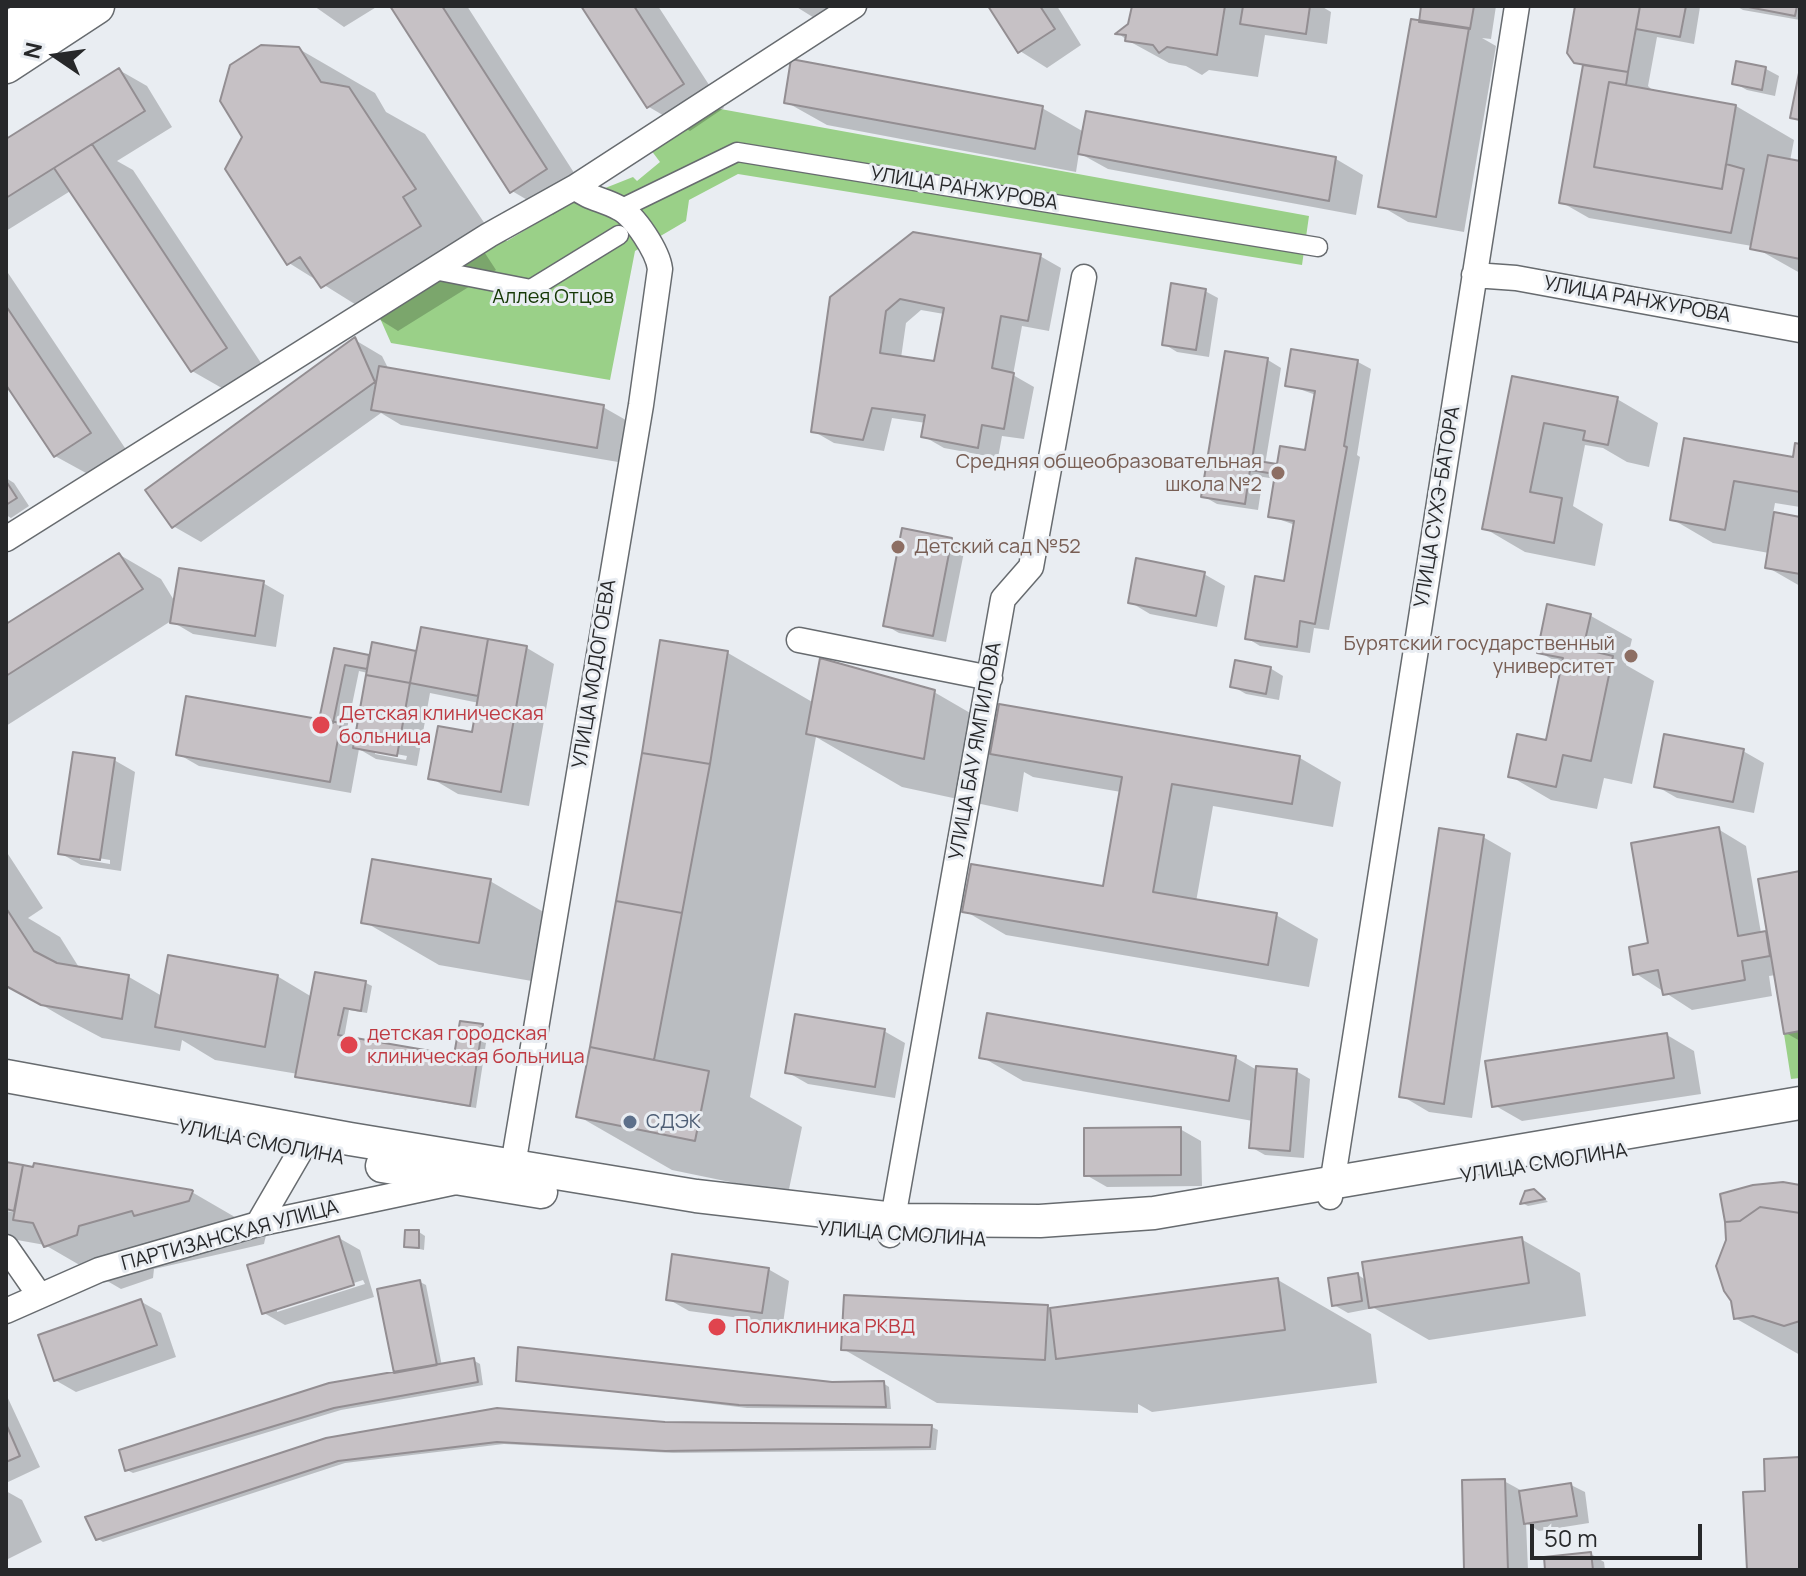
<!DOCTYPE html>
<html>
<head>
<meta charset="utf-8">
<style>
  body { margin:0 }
  #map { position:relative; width:1806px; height:1576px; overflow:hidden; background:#e9edf2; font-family:Manrope,sans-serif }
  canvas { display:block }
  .frame { position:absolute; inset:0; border:8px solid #27282a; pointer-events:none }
  .north { position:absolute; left:16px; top:16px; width:80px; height:80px; -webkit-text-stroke:6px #e9edf2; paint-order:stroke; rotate:283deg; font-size:22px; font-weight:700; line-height:32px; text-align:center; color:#27282a }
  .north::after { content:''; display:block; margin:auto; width:28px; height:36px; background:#27282a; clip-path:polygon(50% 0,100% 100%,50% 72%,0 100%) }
  .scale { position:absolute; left:1530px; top:1524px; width:172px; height:36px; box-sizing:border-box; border:4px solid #27282a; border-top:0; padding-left:10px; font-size:24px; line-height:28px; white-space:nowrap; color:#27282a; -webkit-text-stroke:6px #e9edf2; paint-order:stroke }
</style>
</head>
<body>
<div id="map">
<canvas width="1806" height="1576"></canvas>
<div class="frame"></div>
<div class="north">N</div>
<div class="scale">50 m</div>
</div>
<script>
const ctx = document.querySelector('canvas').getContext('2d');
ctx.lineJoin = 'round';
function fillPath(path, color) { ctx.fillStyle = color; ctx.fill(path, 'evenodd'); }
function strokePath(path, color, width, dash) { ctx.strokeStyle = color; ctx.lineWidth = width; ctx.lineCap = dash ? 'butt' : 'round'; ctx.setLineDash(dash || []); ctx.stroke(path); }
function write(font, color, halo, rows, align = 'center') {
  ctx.font = font + ' Manrope,sans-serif'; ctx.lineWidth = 6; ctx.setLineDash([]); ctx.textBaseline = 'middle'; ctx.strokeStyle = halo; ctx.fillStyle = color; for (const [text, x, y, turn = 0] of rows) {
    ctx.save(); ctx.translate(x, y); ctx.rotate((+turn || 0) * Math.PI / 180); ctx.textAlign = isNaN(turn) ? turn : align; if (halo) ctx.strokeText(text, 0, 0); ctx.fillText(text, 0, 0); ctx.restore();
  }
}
fillPath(new Path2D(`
  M704,106L1309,216L1302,265L738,174L689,200L686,221L635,251L610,380L391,343L375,307L489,235L507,241L575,200L633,177L637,181L660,162L651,150Z
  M1800,1031V1078L1791,1079L1784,1034Z`), '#9ad088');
fillPath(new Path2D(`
  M314,6H378L344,27Z
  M392,6H467L587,193L553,215L512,191Z
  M584,6H658L724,108L690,131L649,107Z
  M795,6H851L824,24Z
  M991,6H1057L1081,45L1047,68L1020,51Z
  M1136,6H1321L1331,12L1327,44L1265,35L1258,77L1209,70L1202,75L1186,66L1169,63L1127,40L1119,34L1129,25Z
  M1423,6H1496L1491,39L1482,38L1496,46L1464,232L1408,222L1381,206Z
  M1577,6L1700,7L1694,44L1657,37L1648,86L1654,92L1736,106L1794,140L1790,161L1800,163V273L1752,246L1589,218L1561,202L1585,67L1575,62Z
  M1736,6H1800V20L1743,10Z
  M299,49L375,93L386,112L425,134L491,233L477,241L496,270L398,331L289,263Z
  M1766,69L1779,76L1775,96L1747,90L1734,83Z
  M119,70L147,86L172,127L117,161L133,170L267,372L234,395L192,371L72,190L6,231V141Z
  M786,102L1042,108L1084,132L1336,159L1363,175L1356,215L1108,169L1079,153L1076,172L827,125Z
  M1040,256L1061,268L1049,331L1022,326L1013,375L1034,387L1024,439L1002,436L998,458L944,448L923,436L926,423L892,418L884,451L834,443L813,431L832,298ZM921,310L944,314L936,363L901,358L906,323Z
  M6,270L131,457L97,479L55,456L6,381Z
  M1205,291L1218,298L1209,357L1177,352L1164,344Z
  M355,340L382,356L389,370L603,407L631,423L624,463L401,425L381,413L201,542L173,526Z
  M1293,351L1358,362L1371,369L1357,455L1360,457L1329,630L1314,628L1310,653L1260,646L1247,638L1286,583L1295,525L1270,516L1276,479L1263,477L1258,510L1217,504L1203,496L1268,360L1281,368L1265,465L1278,467L1307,452L1316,395L1288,385Z
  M1513,379L1617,399L1658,423L1649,467L1627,462L1603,448L1585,445L1573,506L1603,524L1595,566L1525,552L1484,528Z
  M1686,440L1794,459L1800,446V507L1775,503L1773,514L1800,519V586L1767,567L1769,553L1713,543L1672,519Z
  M6,478L14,483L29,506L11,518L6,515Z
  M951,540L965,547L946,642L899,633L885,625Z
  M120,555L161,579L175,602L263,583L284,595L276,647L193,634L171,621L6,726V627Z
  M1204,574L1225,586L1217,627L1150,614L1130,602Z
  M1591,616L1632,639L1626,665L1654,681L1632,784L1604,778L1597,809L1551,800L1510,776L1548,742L1564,666L1539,652Z
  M422,629L527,648L554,664L529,806L458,794L431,778L474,734L479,703L430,693L417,766L376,759L359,749L351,793L199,766L178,754L321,722L335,650L371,658L417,654ZM359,671L368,673L357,735L347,729ZM375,750L407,756L406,760L375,754Z
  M662,643L728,653L814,703L934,692L996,728L1000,706L1300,758L1341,782L1333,827L1213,806L1196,902L1276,915L1318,939L1309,987L1006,935L965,911L1105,889L1121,792L1033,777L1024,772L1018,812L902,787L816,737L750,1097L802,1127L788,1194L672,1170L578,1116Z
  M1270,668L1283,676L1279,700L1246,694L1232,686Z
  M1743,751L1764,763L1754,813L1677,798L1656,786Z
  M114,760L135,772L121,871L81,865L60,853ZM80,855L110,860V864L80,859Z
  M1718,829L1746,846L1761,933L1769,935L1800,873V1041L1786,1033L1776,975L1769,976L1772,996L1692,1010L1635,973Z
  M1483,837L1511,853L1472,1118L1429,1112L1402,1096Z
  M6,851L43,908L28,918L60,937L80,969L129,977L162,996L277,976L312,997L366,983L372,986L367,1013L349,1010L344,1038L456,1058L482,1026L488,1030L476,1108L303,1079L298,1074L215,1060L182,1040L180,1051L102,1038L66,1019L6,984Z
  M490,881L566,925L555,985L439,965L363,921Z
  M884,1031L905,1043L895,1098L808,1084L787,1072Z
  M1667,1035L1694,1051L1701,1094L1522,1121L1494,1105Z
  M982,1057L1236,1058L1257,1070L1296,1071L1310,1079L1304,1158L1265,1155L1251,1147L1253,1121L1023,1081Z
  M1180,1129L1201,1141L1202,1186L1107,1187L1086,1175Z
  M6,1164L190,1191L266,1235L264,1244L154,1269L153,1278L121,1289L45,1245L6,1238V1211L24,1214L25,1211L6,1207Z
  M1800,1187V1355L1735,1318Z
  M1541,1195L1548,1202L1528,1206L1522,1203Z
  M419,1232L425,1236L424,1250L406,1246Z
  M339,1238L360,1250L374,1297L285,1325L264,1313ZM363,1280L365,1284L277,1312V1308Z
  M1521,1239L1580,1273L1586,1316L1429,1340L1374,1308L1348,1313L1334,1305L1358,1275L1366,1280Z
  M768,1269L789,1281L783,1324L689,1311L668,1299Z
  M1278,1280L1371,1334L1377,1383L1152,1412L1138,1404V1413L937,1403L843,1349L1047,1307L1052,1310Z
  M420,1282L426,1285L442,1366L473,1360L480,1364L483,1385L341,1410L133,1473L127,1470L396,1374Z
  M140,1301L161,1313L176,1357L76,1392L55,1380Z
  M518,1380L883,1383L889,1387L891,1409L747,1408Z
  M6,1394L40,1467L6,1483Z
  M665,1424L932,1427L938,1430L936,1450L673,1453L504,1444L345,1463L103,1542L97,1538L326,1440Z
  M1504,1481L1524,1492L1571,1485L1585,1492L1589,1523L1539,1531L1526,1523L1528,1570H1466Z
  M6,1491L22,1500L42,1542L6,1560Z
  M1591,1554L1604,1562L1605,1570H1547Z`), '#0003');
const building = new Path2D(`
  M390,6H442L547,169L510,193Z
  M581,6H634L684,84L647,108Z
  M988,6H1040L1055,29L1018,53Z
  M1132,6H1225L1217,55L1167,47L1159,53L1153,45L1125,41L1126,35L1115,34L1128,24Z
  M1243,6H1310L1306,34L1240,24Z
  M1421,6H1474L1470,29L1419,22Z
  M1575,6H1640L1628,72L1574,63L1567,53Z
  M1640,6H1686L1680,37L1636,29Z
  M1743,6H1797L1795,16Z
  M1411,19L1469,28L1436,217L1378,207Z
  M261,45L299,47L321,82L349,87L416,189L403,197L421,226L321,288L300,257L287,265L225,169L242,137L220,101L230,65Z
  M791,59L1043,106L1035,149L784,103Z
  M1736,61L1766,67L1762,90L1732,84Z
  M1583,65L1628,72L1626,85L1609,82L1594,167L1722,189L1726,164L1744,169L1731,233L1559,203Z
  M119,68L145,111L6,198V139Z
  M1800,68V120L1790,118Z
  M1609,82L1736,105L1722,189L1594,167Z
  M1086,111L1336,157L1329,201L1078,154Z
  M92,144L227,348L191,372L54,168Z
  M1768,155L1800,161V259L1750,249Z
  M913,232L1041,254L1028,321L1001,316L992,368L1014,373L1004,429L982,425L978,448L921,437L925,415L872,408L863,440L811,432L830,297ZM900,299L944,308L934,361L880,353L886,311Z
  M1171,283L1206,289L1196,350L1162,345Z
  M6,306L91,433L54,457L6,385Z
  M355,337L375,382L172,528L145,490Z
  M1291,349L1358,360L1344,446L1347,447L1315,624L1300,621L1297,647L1245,639L1255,576L1284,581L1294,521L1268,517L1275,474L1250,470L1245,504L1201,497L1225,351L1268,358L1252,460L1277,464L1280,446L1305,450L1315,391L1285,386Z
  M379,366L604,405L597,448L371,410Z
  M1512,376L1618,397L1608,445L1583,440L1585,431L1544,423L1530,492L1562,498L1554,543L1482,529Z
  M1684,438L1793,457L1795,443L1800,444V492L1734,481L1725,530L1670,520Z
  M6,481L17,498L6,505Z
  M1774,512L1800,517V574L1765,568Z
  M902,528L952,538L933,636L883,626Z
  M119,553L143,589L6,676V624Z
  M1136,558L1205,572L1196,616L1128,603Z
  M179,568L264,581L255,636L170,623Z
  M1547,604L1591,614L1583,649L1613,656L1591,761L1563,755L1556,787L1508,777L1517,734L1546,740L1563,658L1537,653Z
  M421,627L488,639L478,696L410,683Z
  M488,639L527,646L501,792L428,779L438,726L472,732Z
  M660,640L728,651L710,764L642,753Z
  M372,642L416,651L410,683L366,675Z
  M334,648L369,655L367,669L345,665L333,723L319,720Z
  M820,658L935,690L924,759L806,734Z
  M1235,660L1271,667L1266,694L1230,687Z
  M366,675L410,683L397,756L353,748Z
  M186,696L341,723L330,782L176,755Z
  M999,704L1300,756L1292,804L1172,784L1153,892L1277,913L1268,965L962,912L971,864L1103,886L1122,777L990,754Z
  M1664,734L1744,749L1733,802L1654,787Z
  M73,752L115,758L100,860L58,854Z
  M642,753L710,764L682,913L616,901Z
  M1719,827L1738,936L1766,931L1770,956L1742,961L1745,980L1663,995L1658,970L1633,975L1629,947L1648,943L1631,843Z
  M1439,828L1484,835L1444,1104L1399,1097Z
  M372,859L491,879L479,943L361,923Z
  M1800,871V1031L1784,1034L1758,879Z
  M616,901L682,913L654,1060L590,1047Z
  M6,908L34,951L57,963L129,975L122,1019L41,1005L6,986Z
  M168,955L278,975L265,1047L155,1027Z
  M315,972L366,981L361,1011L344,1008L338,1035L454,1055L460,1021L483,1024L470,1106L295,1077Z
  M987,1013L1236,1056L1229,1101L979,1058Z
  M795,1014L885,1029L875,1087L785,1073Z
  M1667,1033L1674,1078L1492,1107L1485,1061Z
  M590,1047L709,1071L695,1141L576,1117Z
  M1256,1066L1297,1069L1290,1151L1249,1148Z
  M1181,1127V1175L1084,1176V1128Z
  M6,1162L23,1165L14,1211L6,1209Z
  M34,1163L192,1190L193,1191L189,1201L134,1216L132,1211L79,1226L77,1235L44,1247L33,1223L13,1220L23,1165L33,1167Z
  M1783,1182L1800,1185V1213L1760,1207L1740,1221L1725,1222L1720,1194L1753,1185Z
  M1534,1189L1545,1199L1520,1204L1525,1191Z
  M1760,1207L1800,1213V1321L1784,1326L1753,1316L1734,1319L1731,1301L1724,1291L1716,1266L1726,1240L1725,1222L1740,1221Z
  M405,1230H419V1248L404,1247Z
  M339,1236L354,1285L262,1314L247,1265Z
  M1522,1237L1529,1283L1369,1308L1362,1262Z
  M672,1254L769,1268L762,1313L666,1300Z
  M1358,1273L1362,1301L1332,1306L1328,1278Z
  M1278,1278L1285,1330L1056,1359L1050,1308Z
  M420,1280L437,1365L394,1373L377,1289Z
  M844,1295L1048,1305L1045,1360L841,1350Z
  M141,1299L157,1345L54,1381L38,1335Z
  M518,1347L832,1382L884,1381L886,1407L739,1405L516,1381Z
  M474,1358L478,1382L334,1408L125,1471L119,1450L329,1383Z
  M497,1408L665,1422L932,1425L930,1447L665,1451L497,1442L338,1461L96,1540L85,1517L326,1438Z
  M6,1424L20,1456L6,1462Z
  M1800,1457V1570H1747L1743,1492L1765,1491L1764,1459Z
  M1505,1479L1508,1570H1464L1462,1480Z
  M1571,1483L1577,1516L1524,1524L1519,1491Z
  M1591,1552L1593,1570H1545L1544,1557Z`);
fillPath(building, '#c6c1c5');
strokePath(building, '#938e92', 2);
const pedestrian = new Path2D(`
  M622,208L737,152L1318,247
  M434,270L531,289L619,235`);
const minor = new Path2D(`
  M1474,275L1516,278L1800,330
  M6,539L489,235L575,187
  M799,640L990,678
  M510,1183L641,405L660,269C658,252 635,216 619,208C603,199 589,199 575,187L854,6
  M1330,1197L1517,6
  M258,1224L301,1150
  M890,1235L1003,599L1031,567L1084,277
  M6,1247L40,1296
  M6,1311L99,1270L258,1224L456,1182`);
const secondary = new Path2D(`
  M6,1076L350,1139L696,1196L903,1220L1040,1221L1154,1213L1800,1103
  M382,1166L541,1192`);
const primary = new Path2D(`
  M6,32L47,6
  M6,65L96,6`);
strokePath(pedestrian, '#676b6f', 21);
strokePath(minor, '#676b6f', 27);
strokePath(secondary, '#676b6f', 35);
strokePath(primary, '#676b6f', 39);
strokePath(pedestrian, '#fff', 18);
strokePath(minor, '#fff', 24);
strokePath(secondary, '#fff', 32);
strokePath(primary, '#fff', 36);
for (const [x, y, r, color] of [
  [1278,473,8,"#8d6e63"],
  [898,547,8,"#8d6e63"],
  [1631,656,8,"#8d6e63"],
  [321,725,10,"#e0444e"],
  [349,1045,10,"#e0444e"],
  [630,1122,8,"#5c6f8a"],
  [717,1327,10,"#e0444e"]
]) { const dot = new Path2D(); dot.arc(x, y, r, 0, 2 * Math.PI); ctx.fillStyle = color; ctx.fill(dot); strokePath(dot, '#e9edf2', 3); }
write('20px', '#27282a', '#e9edf2', [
  ["УЛИЦА РАНЖУРОВА",964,189,9],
  ["УЛИЦА РАНЖУРОВА",1637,300,10],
  ["УЛИЦА СУХЭ-БАТОРА",1438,507,-81],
  ["УЛИЦА МОДОГОЕВА",595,674,-81],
  ["УЛИЦА БАУ ЯМПИЛОВА",976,751,-80],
  ["УЛИЦА СМОЛИНА",261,1143,11],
  ["УЛИЦА СМОЛИНА",1544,1164,-9],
  ["УЛИЦА СМОЛИНА",902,1235,4],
  ["ПАРТИЗАНСКАЯ УЛИЦА",230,1236,-15]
]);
write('20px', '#153805', '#e9edf2', [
  ["Аллея Отцов",553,297]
]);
write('20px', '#785e54', '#e9edf2', [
  ["Средняя общеобразовательная",1262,462],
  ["школа №2",1262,485],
  ["Детский сад №52",914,547,"left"],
  ["Бурятский государственный",1615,644],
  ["университет",1615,667]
], 'right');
write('20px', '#be3a42', '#e9edf2', [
  ["Детская клиническая",339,714],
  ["больница",339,737],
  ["детская городская",367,1034],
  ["клиническая больница",367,1057],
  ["Поликлиника РКВД",735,1327]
], 'left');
write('20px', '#4e5e75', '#e9edf2', [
  ["СДЭК",646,1122]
], 'left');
</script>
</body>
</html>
